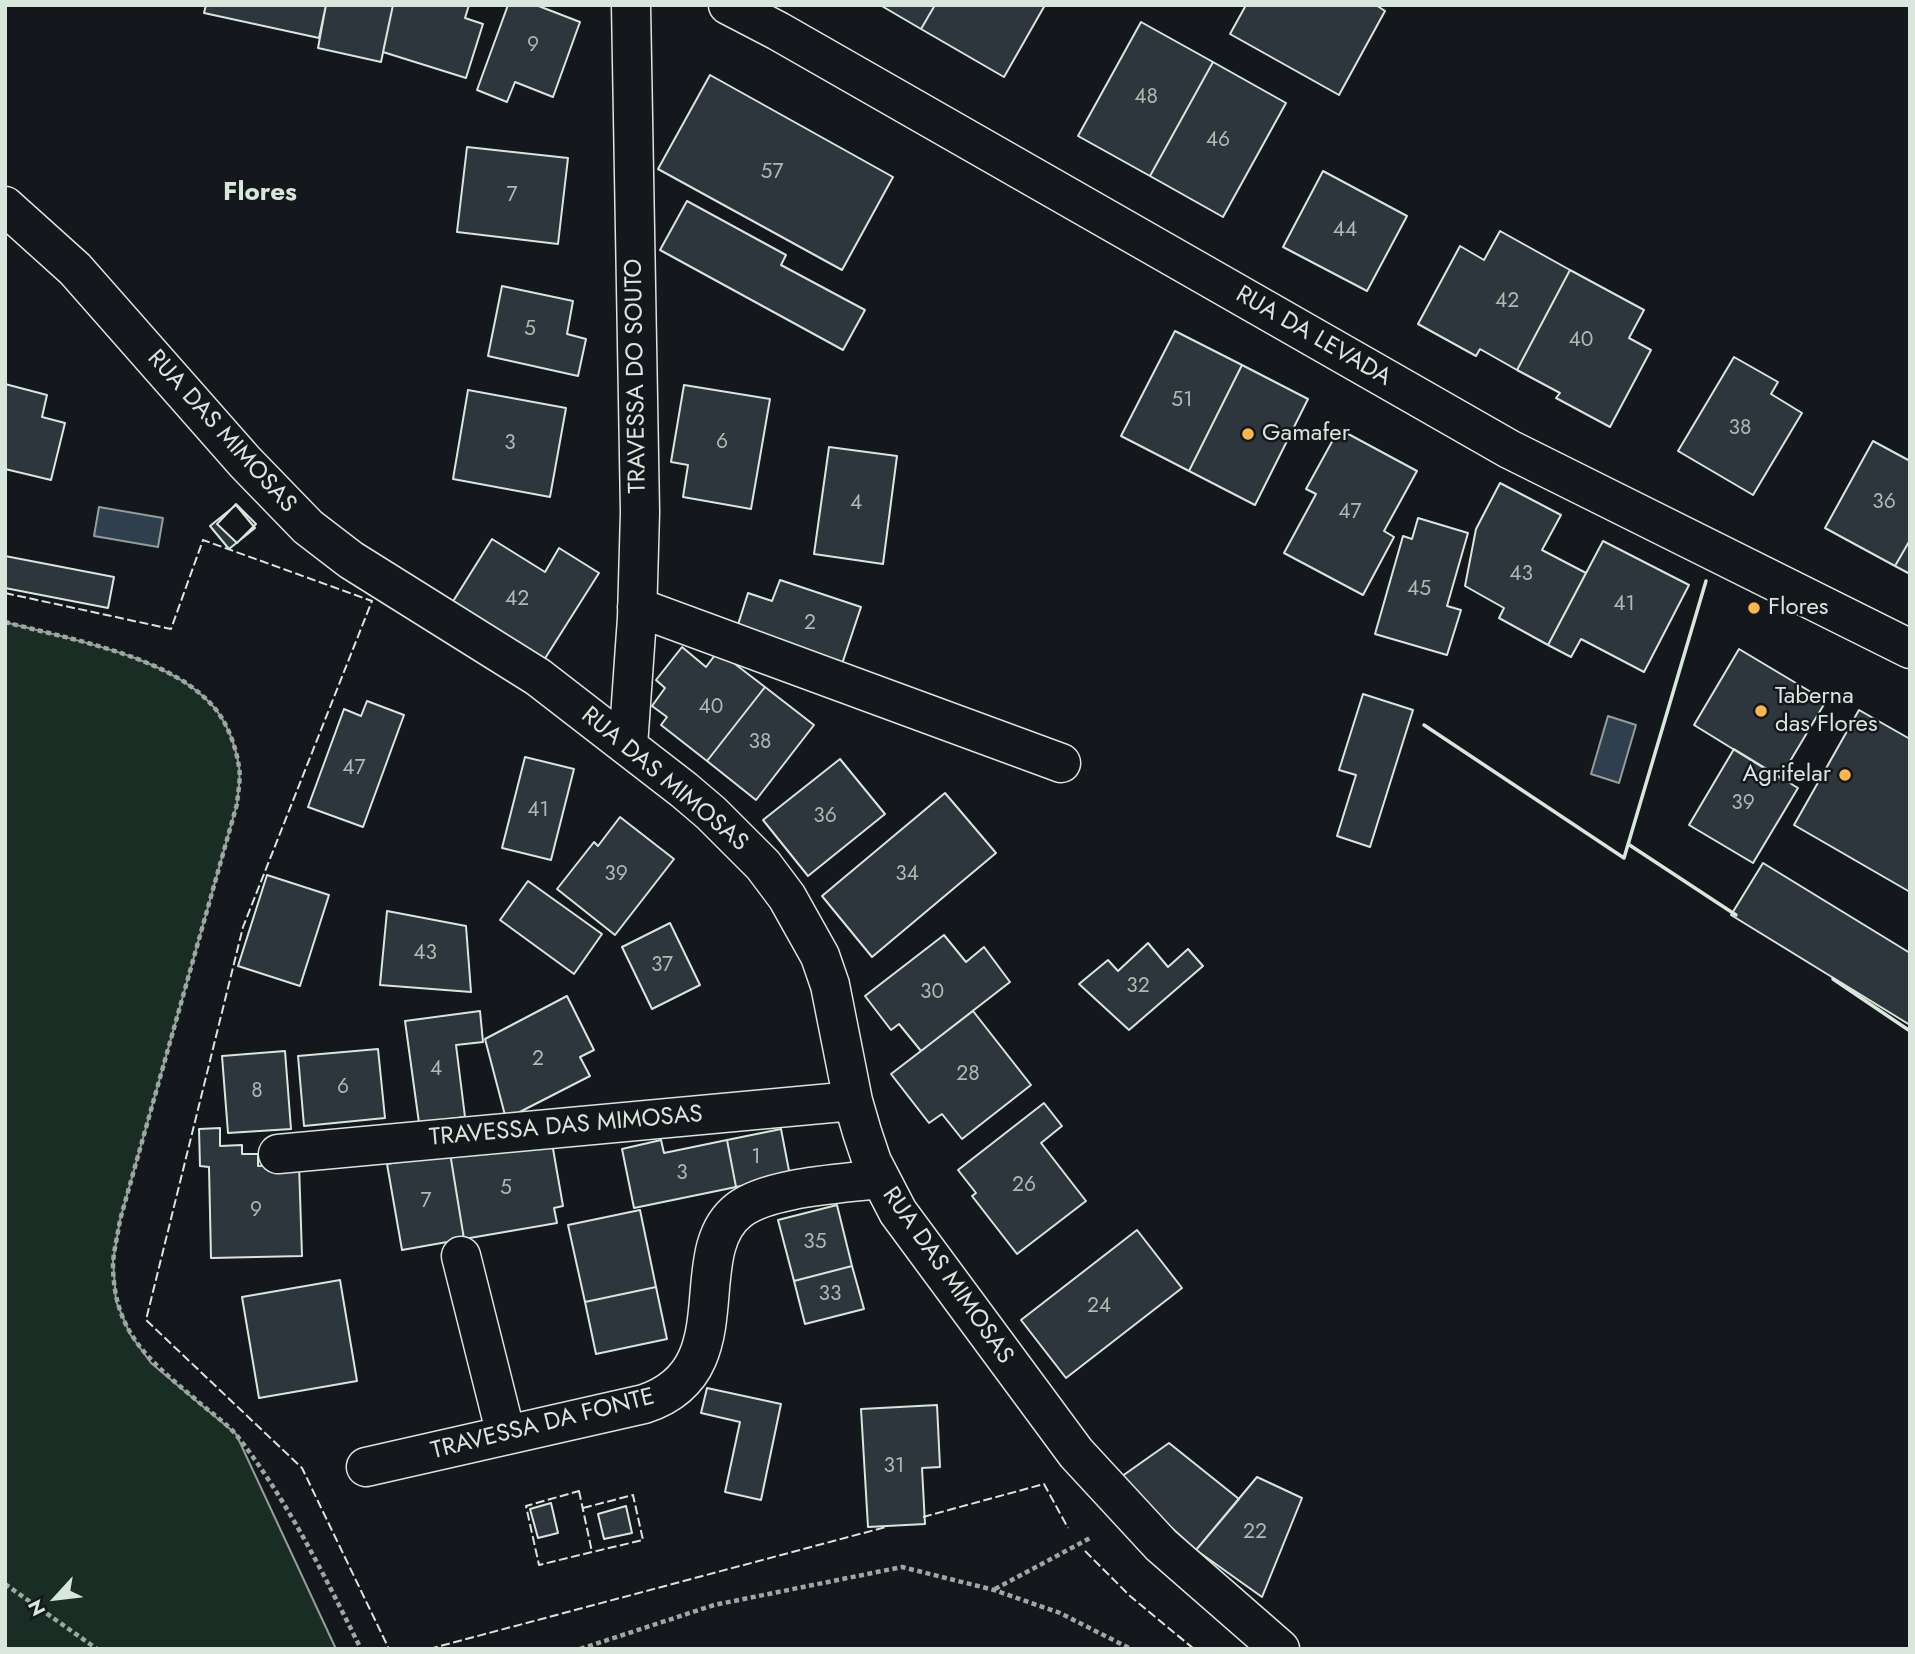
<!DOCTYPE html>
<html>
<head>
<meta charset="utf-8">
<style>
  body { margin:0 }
  #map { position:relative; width:1915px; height:1654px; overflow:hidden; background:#14181c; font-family:Jost,sans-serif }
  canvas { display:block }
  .frame { position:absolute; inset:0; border:7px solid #d8e6dc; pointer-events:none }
  .north { position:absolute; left:21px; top:1563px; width:70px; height:70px; -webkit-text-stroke:5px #14181c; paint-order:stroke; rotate:243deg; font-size:19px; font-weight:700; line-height:28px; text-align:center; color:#d8e6dc }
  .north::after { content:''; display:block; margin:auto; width:24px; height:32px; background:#d8e6dc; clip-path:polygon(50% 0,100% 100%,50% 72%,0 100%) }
</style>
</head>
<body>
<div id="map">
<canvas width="1915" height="1654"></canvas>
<div class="frame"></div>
<div class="north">N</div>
</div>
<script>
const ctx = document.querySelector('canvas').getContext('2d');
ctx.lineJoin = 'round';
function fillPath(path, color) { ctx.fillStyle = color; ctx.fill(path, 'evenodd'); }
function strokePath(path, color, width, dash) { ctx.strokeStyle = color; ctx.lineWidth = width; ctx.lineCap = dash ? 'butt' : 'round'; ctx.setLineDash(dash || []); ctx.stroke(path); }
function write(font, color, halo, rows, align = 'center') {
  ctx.font = font + ' Jost,sans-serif'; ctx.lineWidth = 5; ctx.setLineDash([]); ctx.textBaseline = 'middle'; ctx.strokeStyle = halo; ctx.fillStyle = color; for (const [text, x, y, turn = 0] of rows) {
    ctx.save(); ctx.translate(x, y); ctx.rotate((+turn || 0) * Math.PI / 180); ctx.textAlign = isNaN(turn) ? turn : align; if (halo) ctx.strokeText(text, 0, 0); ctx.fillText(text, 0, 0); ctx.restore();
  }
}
const green = new Path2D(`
  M5,622C68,639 166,655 211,704C226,719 236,746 239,767C241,778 238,792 237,804L120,1220L113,1261L116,1301L130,1334L151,1363L236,1434L336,1649H5Z`);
fillPath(green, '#1a2d24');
strokePath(green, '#939e99', 2);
const water = new Path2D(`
  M99,507L163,518L158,547L94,536Z
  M1608,716L1636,725L1619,783L1591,774Z`);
fillPath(water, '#2f3f4d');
strokePath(water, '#939e99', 2);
const building = new Path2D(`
  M206,5H326L319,38L204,13Z
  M326,5H393L381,62L318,48Z
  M393,5H469L465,18L483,24L466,78L383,52Z
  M508,5H536L580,22L553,97L515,82L507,102L477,90Z
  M880,5H935L921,29Z
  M935,5H1045L1004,77L921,29Z
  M1246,5H1376L1385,11L1339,95L1230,34Z
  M1141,22L1213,62L1150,176L1078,136Z
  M1213,62L1286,103L1223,217L1150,176Z
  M710,75L893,177L842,270L658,169Z
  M467,147L568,158L558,244L457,232Z
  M1323,171L1407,216L1367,291L1283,247Z
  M687,201L786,255L781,265L865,310L843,350L660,250Z
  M1500,231L1570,270L1517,370L1480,349L1476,356L1418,324L1460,246L1484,260Z
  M1570,270L1644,310L1629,338L1651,350L1610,427L1556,398L1560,393L1517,370Z
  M502,286L573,301L567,334L586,339L578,376L488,356Z
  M1175,331L1242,365L1189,471L1121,436Z
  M1734,357L1778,382L1771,394L1802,413L1753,495L1678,451Z
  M1242,365L1308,399L1255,505L1189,471Z
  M5,384L47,395L42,417L65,423L51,480L5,469Z
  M684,385L770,399L751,509L683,497L688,465L671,462Z
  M468,390L566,408L550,497L453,479Z
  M1339,429L1417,471L1384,531L1394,537L1363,595L1284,553L1316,494L1306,489Z
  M1873,441L1910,461V540L1895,566L1825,528Z
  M829,447L897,456L883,564L814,554Z
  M1500,483L1561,515L1542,550L1586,573L1548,645L1499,618L1504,608L1465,586L1476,529Z
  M236,504L256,524L237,543L217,524Z
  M236,505L255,528L229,549L210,526Z
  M1418,518L1468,533L1447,606L1461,610L1447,655L1375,634L1403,536L1412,539Z
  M492,539L545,572L559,548L599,573L544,660L452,603Z
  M1910,540V574L1895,566Z
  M1603,541L1689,585L1644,672L1581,639L1571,657L1548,645Z
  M5,556L114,577L108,608L5,588Z
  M780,580L861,607L841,667L736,631L748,593L772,601Z
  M682,647L706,667L718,651L765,687L707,761L661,725L667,717L652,706L665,688L656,680Z
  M1739,649L1826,701L1780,778L1694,725Z
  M765,687L814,725L756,800L707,761Z
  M1363,694L1413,710L1370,847L1337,836L1356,775L1339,770Z
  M367,701L404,715L363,827L308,807L344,709L361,716Z
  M1859,710L1910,739V892L1794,825Z
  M1734,749L1798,788L1753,863L1689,825Z
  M525,757L574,769L551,860L502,848Z
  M840,759L885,814L808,876L763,820Z
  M945,793L996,853L872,957L822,896Z
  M620,817L674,859L615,935L557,889L594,842L598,846Z
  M1763,863L1910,953V1025L1731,915Z
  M267,875L329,895L300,986L238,966Z
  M528,881L602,934L574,974L500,920Z
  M387,911L466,926L471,992L380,985Z
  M670,923L700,985L652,1009L622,947Z
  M944,935L966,962L984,947L1010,982L921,1051L899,1024L891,1030L865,996Z
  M1148,943L1168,967L1188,949L1203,966L1129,1030L1079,984L1108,960L1118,971Z
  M567,996L594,1050L580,1057L590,1076L506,1119L485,1039Z
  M480,1011L483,1042L456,1045L465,1117L419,1123L405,1021Z
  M973,1011L1031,1085L962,1139L942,1114L929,1123L891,1074Z
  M378,1049L385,1118L304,1126L298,1056Z
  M285,1051L291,1129L228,1133L222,1056Z
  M1044,1103L1062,1126L1041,1143L1086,1201L1017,1254L972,1196L976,1193L958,1170Z
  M220,1128V1146L242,1145V1154H258V1166L299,1164L302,1256L211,1258L209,1167L200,1166L199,1129Z
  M781,1129L790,1176L736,1187L727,1140Z
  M661,1140L664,1153L727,1140L736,1187L634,1208L622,1149Z
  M552,1143L563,1206L554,1208L557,1223L464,1239L450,1153Z
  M450,1153L464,1239L402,1250L387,1164Z
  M837,1205L852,1266L794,1281L778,1220Z
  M640,1210L656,1287L585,1302L568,1225Z
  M1137,1230L1182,1288L1066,1378L1021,1320Z
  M852,1266L864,1309L805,1324L794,1281Z
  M340,1280L357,1381L259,1398L242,1297Z
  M656,1287L667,1339L596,1354L585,1302Z
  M707,1388L781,1404L761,1500L725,1492L740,1422L701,1413Z
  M937,1405L940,1467L922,1468L925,1524L868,1527L861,1409Z
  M1169,1443L1239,1499L1196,1550L1118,1479Z
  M1257,1477L1302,1498L1262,1597L1196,1550Z
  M551,1503L558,1533L538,1538L530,1509Z
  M626,1506L632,1533L604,1539L598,1514Z`);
fillPath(building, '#2c363c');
strokePath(building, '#d8e6dc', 2);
const minor = new Path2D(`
  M728,5L778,31L1509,449L1910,649
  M5,206L75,269L245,462L308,527L351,560L538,677L684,790L711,813L763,865L787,897L820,956L830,985L853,1101L862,1132L872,1162L898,1212L1076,1453L1161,1545L1280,1649
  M637,607L1061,763
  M628,746L637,618L640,512L631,5
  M278,1154L853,1101
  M461,1256L506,1435
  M366,1467L644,1404C745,1371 682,1254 739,1210C769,1187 841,1184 879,1179`);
strokePath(minor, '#d8e6dc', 41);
strokePath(new Path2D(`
  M5,622C68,639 166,655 211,704C226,719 236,746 239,767C241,778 238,792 237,804L120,1220C118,1234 114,1249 113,1263C113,1330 146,1358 194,1398C208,1411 226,1422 238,1437C288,1501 325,1577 361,1649
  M5,1584L97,1649
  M995,1589L1092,1537
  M580,1649L714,1605L902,1567L994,1590L1060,1613L1131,1649`), '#9da8a2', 4.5, [5, 3.5]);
strokePath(minor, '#14181c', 38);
strokePath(new Path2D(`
  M5,593L171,629L203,540L372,601L243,927L146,1320L302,1468L389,1649
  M579,1491L592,1552L539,1565L526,1506Z
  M583,1508L633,1495L643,1540L592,1552
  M923,1517L1044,1484L1068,1528
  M1085,1551L1130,1596L1194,1649
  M429,1649L886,1527`), '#d8e6dc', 2, [9, 3.5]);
strokePath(new Path2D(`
  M1424,725L1624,858L1706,581
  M1628,844L1736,915
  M1833,979L1910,1031`), '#d8e6dc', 3.5);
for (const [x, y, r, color] of [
  [1248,434,7,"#ffb74d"],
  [1754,608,7,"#ffb74d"],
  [1761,711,7,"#ffb74d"],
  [1845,775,7,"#ffb74d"]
]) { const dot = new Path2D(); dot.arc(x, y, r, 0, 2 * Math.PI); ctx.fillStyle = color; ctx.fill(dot); strokePath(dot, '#14181c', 2.5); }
write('21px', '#adbab4', null, [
  ["9",533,46],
  ["48",1146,98],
  ["46",1218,141],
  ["57",772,173],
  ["7",512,196],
  ["44",1345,231],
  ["42",1507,302],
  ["5",530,330],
  ["40",1581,341],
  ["51",1182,401],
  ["38",1740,429],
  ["6",722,443],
  ["3",510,444],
  ["36",1884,503],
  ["4",856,504],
  ["47",1350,513],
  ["43",1521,575],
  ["45",1419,590],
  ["42",517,600],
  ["41",1624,605],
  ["2",810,624],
  ["40",711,708],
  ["38",760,743],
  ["47",354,769],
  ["39",1743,804],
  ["41",538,811],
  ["36",825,817],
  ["39",616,875],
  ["34",907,875],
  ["43",425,954],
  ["37",662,966],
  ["32",1138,987],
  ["30",932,993],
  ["2",538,1060],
  ["4",436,1070],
  ["28",968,1075],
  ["6",343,1088],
  ["8",257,1092],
  ["1",756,1158],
  ["3",682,1174],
  ["26",1024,1186],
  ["5",506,1189],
  ["7",426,1202],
  ["9",256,1211],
  ["35",815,1243],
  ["33",830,1295],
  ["24",1099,1307],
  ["31",894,1467],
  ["22",1255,1533]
]);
write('24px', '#d8e6dc', '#14181c', [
  ["RUA DA LEVADA",1313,337,30],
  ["TRAVESSA DO SOUTO",637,376,-91],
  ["RUA DAS MIMOSAS",221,432,48],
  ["RUA DAS MIMOSAS",664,780,40],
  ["TRAVESSA DAS MIMOSAS",566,1127,-5],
  ["RUA DAS MIMOSAS",947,1276,55],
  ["TRAVESSA DA FONTE",543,1425,-14]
]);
write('24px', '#d8e6dc', '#14181c', [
  ["Gamafer",1262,434],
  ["Flores",1768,608],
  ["Taberna",1775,697],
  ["das Flores",1775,725],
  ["Agrifelar",1831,775,"right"]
], 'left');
write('bold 26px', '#d8e6dc', '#14181c', [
  ["Flores",260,194]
]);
</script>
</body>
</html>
